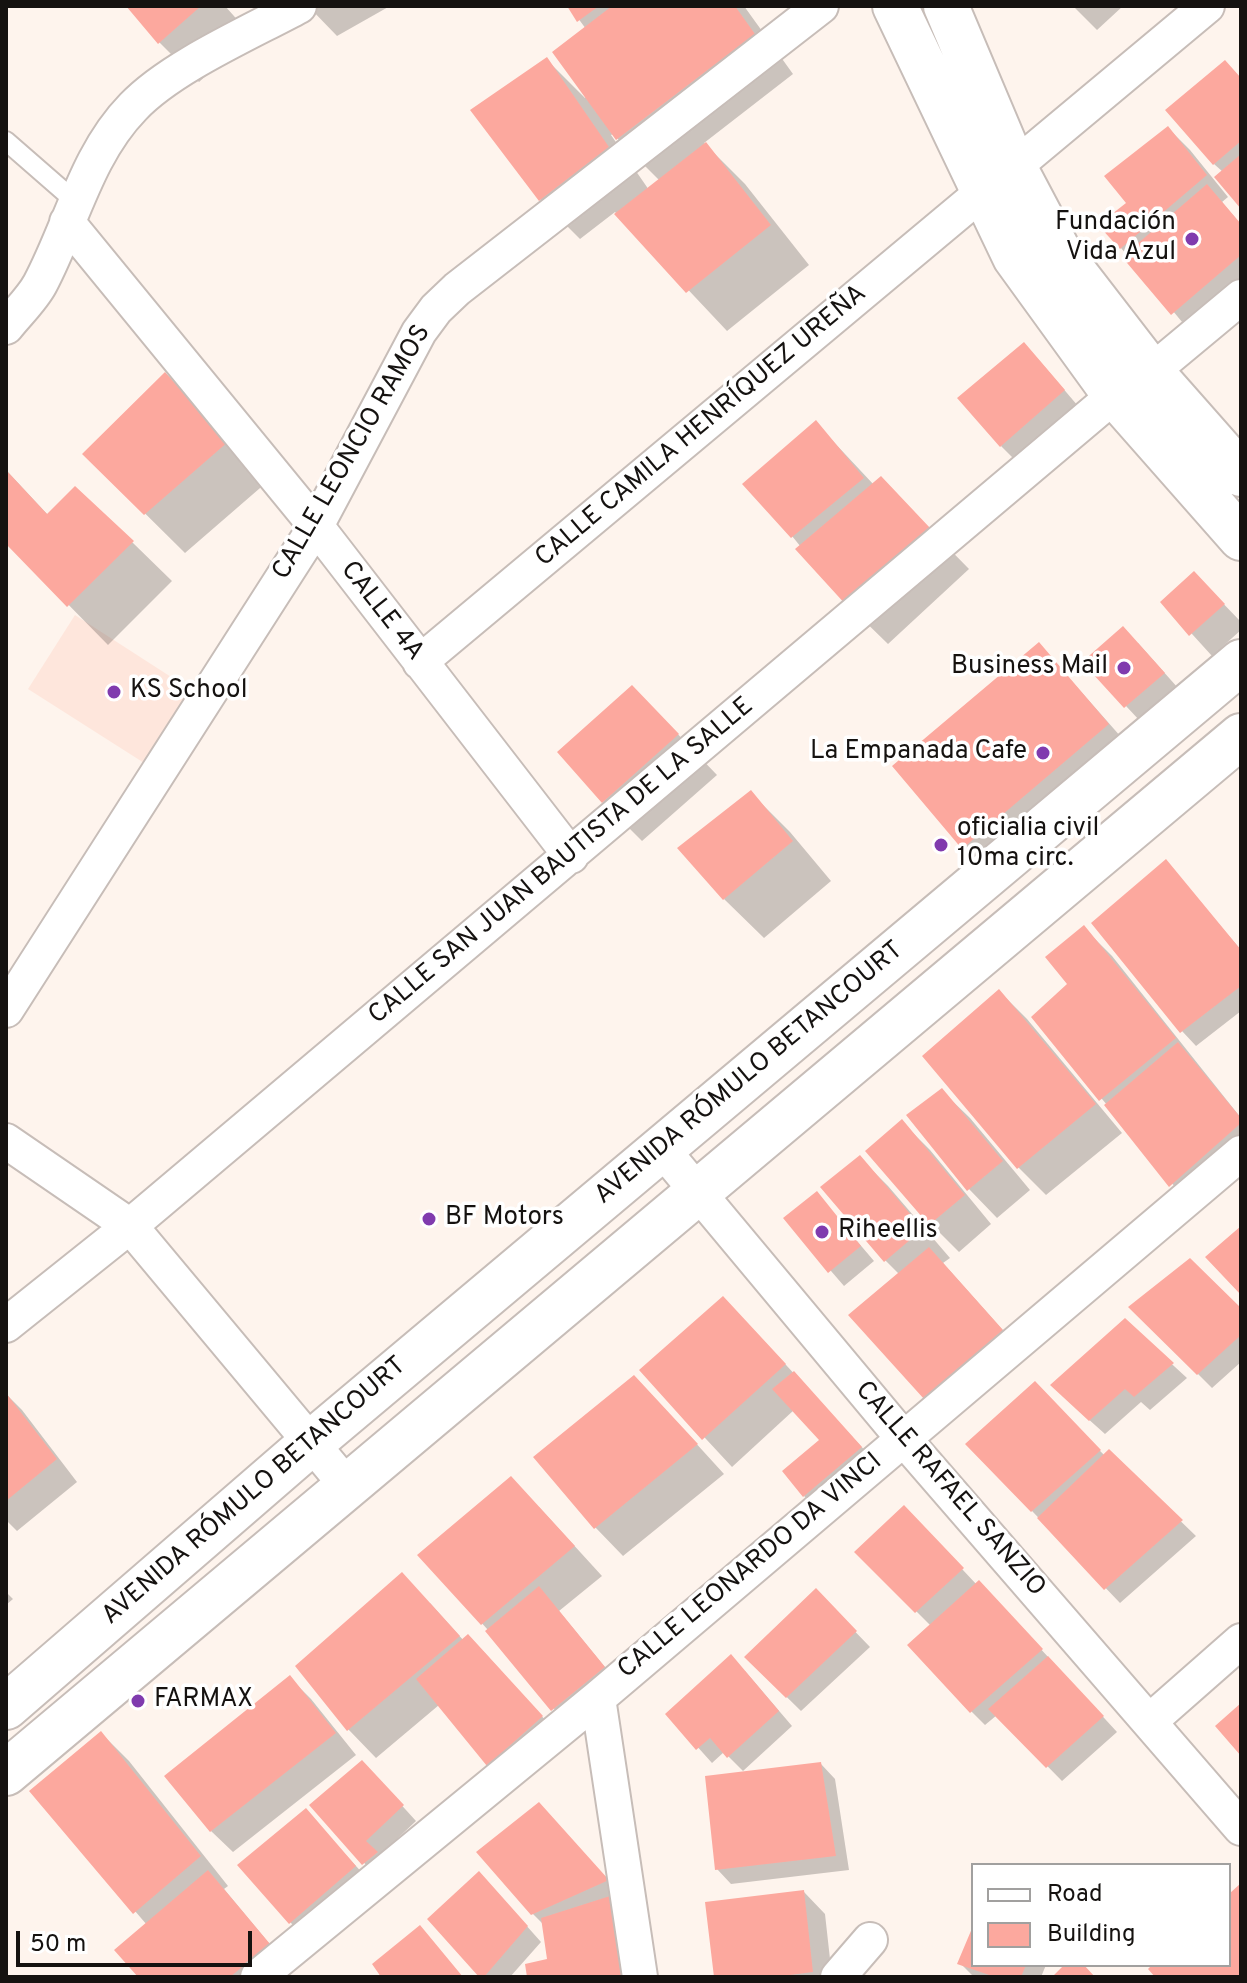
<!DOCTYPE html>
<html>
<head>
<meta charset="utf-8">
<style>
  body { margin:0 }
  #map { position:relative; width:1247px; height:1983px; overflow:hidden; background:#fef4ed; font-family:Overpass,sans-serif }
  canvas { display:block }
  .frame { position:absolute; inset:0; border:8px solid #151210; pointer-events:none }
  .legend { position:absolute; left:971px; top:1863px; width:260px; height:104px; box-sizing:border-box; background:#fff; border:2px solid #a1a09f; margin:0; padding:10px 14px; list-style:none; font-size:24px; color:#151210 }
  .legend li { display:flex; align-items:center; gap:16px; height:40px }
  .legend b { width:40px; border:2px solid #a1a09f }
  .scale { position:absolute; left:16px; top:1931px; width:236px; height:36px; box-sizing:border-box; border:4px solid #151210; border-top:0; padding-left:10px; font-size:24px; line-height:28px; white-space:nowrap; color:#151210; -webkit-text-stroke:6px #fff; paint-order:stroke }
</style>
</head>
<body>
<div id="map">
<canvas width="1247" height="1983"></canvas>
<div class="frame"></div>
<ul class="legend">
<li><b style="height:10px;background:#fff"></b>Road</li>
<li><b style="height:22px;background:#fca89e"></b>Building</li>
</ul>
<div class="scale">50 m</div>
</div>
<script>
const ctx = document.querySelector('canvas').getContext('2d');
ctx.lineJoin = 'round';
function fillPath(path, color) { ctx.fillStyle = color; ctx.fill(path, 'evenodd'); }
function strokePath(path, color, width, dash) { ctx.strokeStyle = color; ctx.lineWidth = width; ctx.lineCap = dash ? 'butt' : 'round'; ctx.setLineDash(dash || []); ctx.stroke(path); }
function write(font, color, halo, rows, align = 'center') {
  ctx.font = font + ' Overpass,sans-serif'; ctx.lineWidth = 7; ctx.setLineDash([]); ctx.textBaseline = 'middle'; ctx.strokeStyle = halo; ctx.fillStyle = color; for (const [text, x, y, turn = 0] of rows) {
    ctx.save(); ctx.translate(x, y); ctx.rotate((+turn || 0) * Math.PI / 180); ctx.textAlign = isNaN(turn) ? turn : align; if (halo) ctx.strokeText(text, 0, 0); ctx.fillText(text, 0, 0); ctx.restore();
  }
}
fillPath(new Path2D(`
  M75,615L199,695L152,768L28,689Z`), '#fee6dc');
fillPath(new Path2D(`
  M129,6H225L251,35L199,82L160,43Z
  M308,6H390L337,36Z
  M569,6H744L793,74L704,143L745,184L809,265L727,331L615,212L580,239L540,199L546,59L585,98L587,96L586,29ZM613,134L660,181L649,190L611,135Z
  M1073,6H1123L1097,30Z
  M1241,79V206L1223,172L1214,164Z
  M1168,128L1190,150L1228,197L1222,202L1241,225V281L1187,328L1121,248L1128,203Z
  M1038,359L1078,406L1015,460L1001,446Z
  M165,375L267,482L185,553L85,454Z
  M816,423L874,485L920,519L969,569L888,644L848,605L792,536Z
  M6,470L48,515L132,542L172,581L108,645L6,541Z
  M1215,595L1241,622V630L1212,656L1163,602Z
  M1138,643L1178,688L1140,721L1126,706Z
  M1039,644L1129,746L985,869L963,847Z
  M671,727L717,775L642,841L603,802Z
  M750,792L790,832L831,881L764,938L724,899Z
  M1166,862L1241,950V1011L1196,1046L1182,1031Z
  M1084,928L1112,956L1241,1118V1150L1185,1199L1034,1017L1070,984Z
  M999,991L1027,1019L1122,1133L1046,1195L1018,1167Z
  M941,1090L970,1118L1030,1190L997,1218L969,1189Z
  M902,1122L930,1150L991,1224L959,1252L931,1224L868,1151Z
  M860,1158L888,1186L950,1258L943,1263L1016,1345L940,1412L925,1398L899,1274L885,1260Z
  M817,1194L874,1261L844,1286L786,1219Z
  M1131,1307L1241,1310V1362L1212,1388Z
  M1125,1321L1187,1378L1150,1410L1141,1402L1105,1434L1067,1400Z
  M751,1327L882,1469L826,1517L804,1496L822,1441L794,1410L732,1467L642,1370Z
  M1035,1384L1105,1456L1109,1452L1196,1536L1120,1603L968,1444Z
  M6,1394L22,1410L77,1482L17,1531L6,1520Z
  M662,1406L724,1474L623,1556L595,1527Z
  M539,1507L602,1576L559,1611L618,1683L567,1724L488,1630L420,1555Z
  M918,1522L977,1585L993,1597L1117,1732L1062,1781L997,1715L985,1725L971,1711L931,1626L857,1552Z
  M816,1591L870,1647L801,1711L746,1657Z
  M6,1592L13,1599L6,1605Z
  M430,1603L464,1641L483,1651L556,1732L503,1779L439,1705L376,1758L348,1729Z
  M745,1671L792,1726L743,1771L724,1752L712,1763L668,1714Z
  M290,1678L311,1699L356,1755L233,1852L211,1831Z
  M101,1733L129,1761L228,1886L224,1889L283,1960L261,1977H141L147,1925L32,1791Z
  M821,1764L835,1779L849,1870L731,1884L717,1869Z
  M376,1777L416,1821L379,1856L378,1878L312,1806Z
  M306,1811L376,1888L312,1944L290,1922Z
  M553,1819L621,1895L611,1900L624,1913L639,1977H529L549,1960L544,1925L532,1913Z
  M493,1888L541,1942L510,1977H482Z
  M804,1892L825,1914L832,1977H716Z
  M973,1931V1965H1046L1041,1977H974L960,1963Z`), '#0003');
fillPath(new Path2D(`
  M126,6H201L158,44Z
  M567,6H599L577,22Z
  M612,6H735L755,34L616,140L552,52Z
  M547,57L609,147L539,201L470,110Z
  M1225,60L1241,78V141L1213,165L1165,110Z
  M1168,126L1207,175L1120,249L1098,225L1126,203L1104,176Z
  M706,142L771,225L686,293L614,214Z
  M1241,154V209L1214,177Z
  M1207,184L1241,224V255L1171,315L1122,257Z
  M1024,342L1065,390L1000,447L957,398Z
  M165,372L229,441L144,515L82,454Z
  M816,420L864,478L791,538L742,484Z
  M6,470L47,514L75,486L134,541L67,607L6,544Z
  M881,476L931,529L847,606L795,549Z
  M1194,571L1225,604L1189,636L1160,602Z
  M1123,626L1165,673L1124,708L1082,662Z
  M1039,642L1109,724L962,849L892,766Z
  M632,685L679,734L602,803L557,752Z
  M751,790L793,841L723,900L677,848Z
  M1166,859L1241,950V986L1180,1033L1091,923Z
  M1084,925L1176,1038L1099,1101L1031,1017L1067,984L1045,957Z
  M999,989L1096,1104L1017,1169L922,1056Z
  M1178,1042L1241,1118V1123L1169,1187L1104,1105Z
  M942,1088L1003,1161L967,1191L906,1115Z
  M902,1119L965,1195L929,1225L865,1151Z
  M860,1155L923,1229L884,1262L820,1187Z
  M817,1191L861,1246L828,1273L783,1218Z
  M1241,1226V1295L1205,1257Z
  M929,1247L1003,1330L924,1399L848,1315Z
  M1190,1258L1241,1308V1335L1197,1375L1128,1307Z
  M723,1296L786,1364L702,1440L639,1370Z
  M1125,1318L1174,1363L1134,1397L1125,1389L1089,1421L1050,1385Z
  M794,1371L862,1447L803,1497L782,1471L819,1440L772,1389Z
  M634,1375L698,1444L594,1529L533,1457Z
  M1035,1381L1101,1450L1031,1512L965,1444Z
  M6,1393L57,1459L6,1501Z
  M1109,1449L1183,1520L1104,1590L1037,1518Z
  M511,1476L575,1546L481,1625L417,1555Z
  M904,1505L964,1568L915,1613L854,1552Z
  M402,1572L460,1636L347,1731L295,1666Z
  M979,1580L1043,1649L970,1713L907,1645Z
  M539,1586L605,1667L551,1711L485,1631Z
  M816,1588L857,1631L786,1698L744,1657Z
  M468,1634L543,1716L487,1766L416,1679Z
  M731,1654L779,1711L727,1758L710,1738L696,1750L665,1714Z
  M1048,1656L1104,1716L1046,1768L988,1709Z
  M290,1675L336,1733L210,1832L164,1776Z
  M1241,1703V1756L1215,1726Z
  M101,1731L201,1856L133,1914L29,1791Z
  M362,1760L404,1805L366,1841L378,1852L362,1865L309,1805Z
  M821,1762L836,1856L715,1870L705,1776Z
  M539,1802L609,1880L531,1915L476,1852Z
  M306,1808L356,1866L289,1924L237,1865Z
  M208,1870L270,1944L230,1977H138L114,1950Z
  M479,1871L528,1926L484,1977H479L427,1919Z
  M1241,1883V1977H1155L1148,1969L1152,1965H1229V1894Z
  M804,1890L813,1972L775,1977H714L705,1902Z
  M610,1896L629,1974L617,1977H527L525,1964L547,1959L541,1918Z
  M420,1925L463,1977H381L372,1964Z
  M973,1926V1965H1026L1021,1977H995L957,1964Z
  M1064,1965H1084L1095,1977H1052Z`), '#fca89e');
const lane = new Path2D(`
  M6,141L76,202`);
const street = new Path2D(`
  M1014,167L1207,6
  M67,222L316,526L571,856
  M6,327C17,313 32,299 40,284C71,226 86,155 133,107C171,67 249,33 299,6
  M1151,372L1241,297
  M420,662L984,191
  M6,1010L316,526L419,332L436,309L457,289L821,6
  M6,1141L130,1226L348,1487
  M661,1148L903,1438L1241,1828
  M6,1325L130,1226L1115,395
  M598,1698L640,1977
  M1150,1721L1241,1641
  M258,1977L598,1698L1241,1153
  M838,1977L870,1940`);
const secondary = new Path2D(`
  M895,6L1015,257L1115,395L1241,538
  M946,6L1014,167L1060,254L1151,372L1241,474
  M6,1707L311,1443L1241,662
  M6,1773L1241,736`);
strokePath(lane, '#c7bdb8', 22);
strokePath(street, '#c7bdb8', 38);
strokePath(secondary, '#c7bdb8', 48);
strokePath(lane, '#fff', 18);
strokePath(street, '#fff', 34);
strokePath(secondary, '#fff', 44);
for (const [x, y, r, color] of [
  [1192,239,8,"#803bae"],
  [1124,668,8,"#803bae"],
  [114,692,8,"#803bae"],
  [1043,753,8,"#803bae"],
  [941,845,8,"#803bae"],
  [429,1219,8,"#803bae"],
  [822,1232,8,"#803bae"],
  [138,1701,8,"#803bae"]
]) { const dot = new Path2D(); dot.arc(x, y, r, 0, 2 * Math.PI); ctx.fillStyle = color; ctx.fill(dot); strokePath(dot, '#fff', 3); }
write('26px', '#151210', '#fff', [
  ["Fundación",1176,224,"right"],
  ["Vida Azul",1176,254,"right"],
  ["Business Mail",1108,668,"right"],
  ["KS School",130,692],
  ["La Empanada Cafe",1027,753,"right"],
  ["oficialia civil",957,830],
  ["10ma circ.",957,860],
  ["BF Motors",445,1219],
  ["Riheellis",838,1232],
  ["FARMAX",154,1701]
], 'left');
write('26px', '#151210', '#fff', [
  ["CALLE CAMILA HENRÍQUEZ UREÑA",702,427,-40],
  ["CALLE LEONCIO RAMOS",353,453,-60],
  ["CALLE 4A",381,612,52],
  ["CALLE SAN JUAN BAUTISTA DE LA SALLE",562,862,-40],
  ["AVENIDA RÓMULO BETANCOURT",750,1074,-40],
  ["CALLE RAFAEL SANZIO",949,1490,49],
  ["AVENIDA RÓMULO BETANCOURT",255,1492,-41],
  ["CALLE LEONARDO DA VINCI",751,1567,-40]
]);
</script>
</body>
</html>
